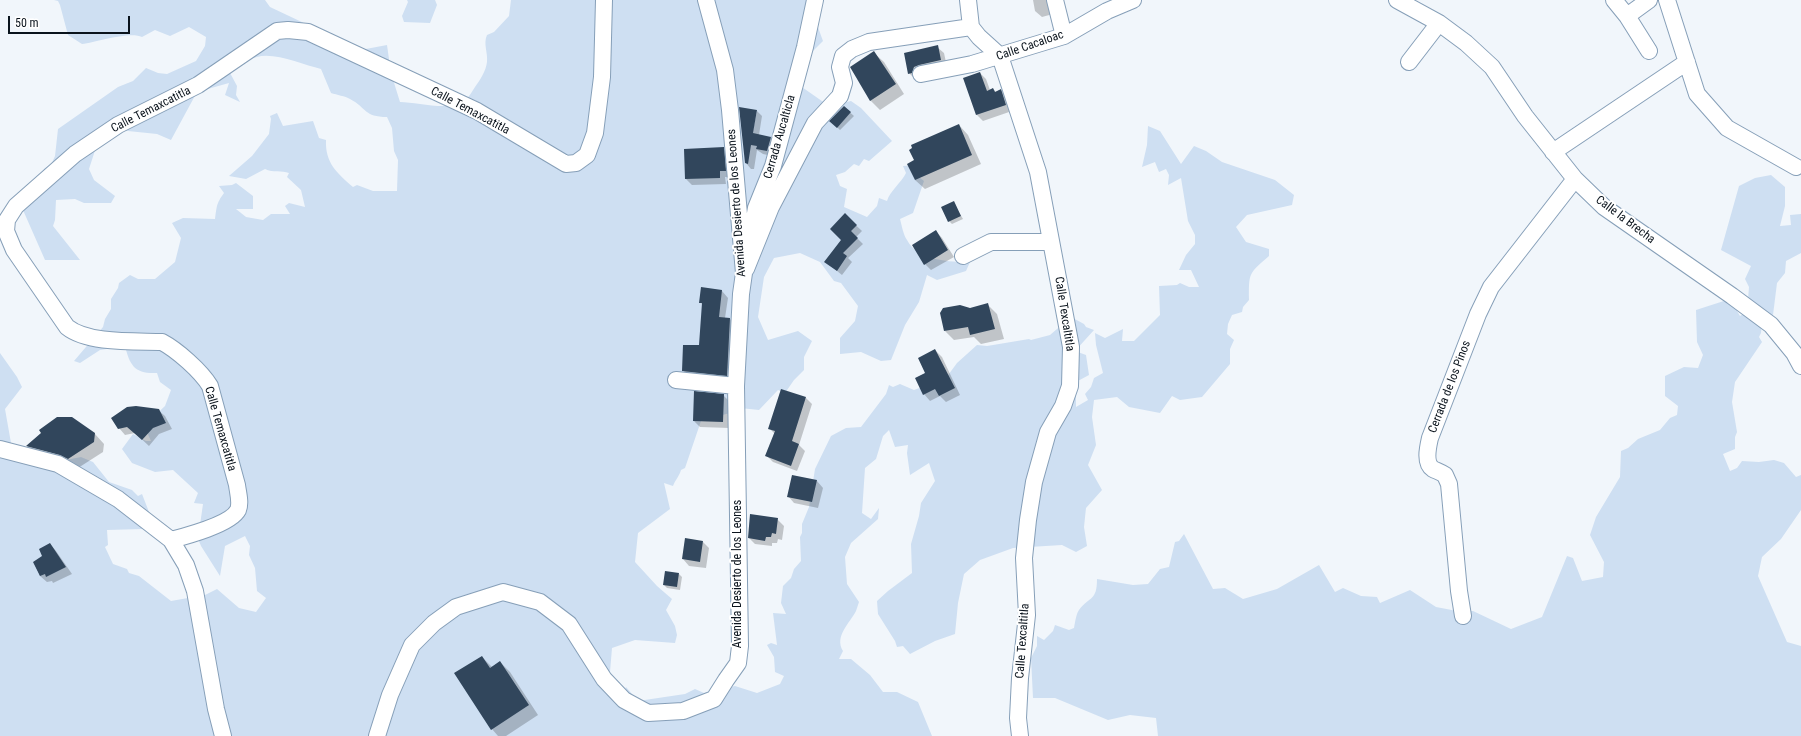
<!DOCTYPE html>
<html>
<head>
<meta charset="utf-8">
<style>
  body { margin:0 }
  #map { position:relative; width:1801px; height:736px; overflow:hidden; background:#f1f6fb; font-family:"Roboto Condensed",sans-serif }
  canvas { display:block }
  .scale { position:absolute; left:8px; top:16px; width:122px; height:18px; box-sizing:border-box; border:2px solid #0a131c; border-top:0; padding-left:5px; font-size:12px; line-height:14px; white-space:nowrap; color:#0a131c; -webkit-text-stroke:3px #fff; paint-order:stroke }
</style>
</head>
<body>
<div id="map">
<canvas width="1801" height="736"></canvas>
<div class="scale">50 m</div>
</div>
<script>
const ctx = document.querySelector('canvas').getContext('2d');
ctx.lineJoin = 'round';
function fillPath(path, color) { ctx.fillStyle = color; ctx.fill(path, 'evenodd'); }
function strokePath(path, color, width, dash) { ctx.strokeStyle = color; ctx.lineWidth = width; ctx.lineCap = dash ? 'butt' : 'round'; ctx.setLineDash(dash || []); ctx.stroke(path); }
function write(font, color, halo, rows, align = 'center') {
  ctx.font = font + ' "Roboto Condensed",sans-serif'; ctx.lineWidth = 4; ctx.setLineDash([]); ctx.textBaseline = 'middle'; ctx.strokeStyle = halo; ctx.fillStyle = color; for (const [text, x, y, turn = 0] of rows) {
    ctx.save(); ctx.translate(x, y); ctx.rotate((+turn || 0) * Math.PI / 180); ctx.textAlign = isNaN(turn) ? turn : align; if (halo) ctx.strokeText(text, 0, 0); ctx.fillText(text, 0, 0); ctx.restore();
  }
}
fillPath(new Path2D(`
  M54,0H265L270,7L306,24L350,52L387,45L391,73L400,102C418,102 453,113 466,99C470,96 472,91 475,87C480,80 486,71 487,62C488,52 483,44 487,35L494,32L509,16L511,0H808L823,41L805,59L799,85L829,106L851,101L861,108L892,141L869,161L864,159L859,166L854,164L845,172L836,175L840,186L847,189L844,207L867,217L877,206L879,198L887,201C890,191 901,183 906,173L903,166L915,165L914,173L924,181L913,213L900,219C902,226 903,234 907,240C918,261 950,262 970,262L966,271L937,280L927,275L919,302L905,325L891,360L881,361L861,352L840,354V338L855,321L858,306L841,283L834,281L820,262L800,253L774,258L764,277L758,317L768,340L798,331L812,341L804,357V370L794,380L785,393L778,390L759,410L740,408L730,413L701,421L685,468L681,470C679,477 675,480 673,486L664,483L670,509L638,533L635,562L657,586L672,599L666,610L675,626L677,635L675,643L635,640L612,648L609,684L624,692L626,687L638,701L685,694L695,689L704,693L735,686L757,693L780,684L784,676L775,672L774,657L767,645L771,643L777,645L773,613L786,614L781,603L783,586L791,578L794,569L801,561L800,537L802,533V524L809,507L815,469L831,436L846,428L861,427L886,394L889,385L893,387L900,384L914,390L946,378L957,363L977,345L987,346L1029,339L1031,340L1050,335L1071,317L1084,324L1086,327L1094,330L1075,351L1086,355L1089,375L1076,382L1071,388L1076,396V407L1088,400L1085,394L1091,387L1094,378L1103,373L1096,345L1095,333L1105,338L1123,329L1122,341H1134L1160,315L1159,286L1177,285L1180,283L1189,287H1199L1191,270H1179L1186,255L1195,244V235L1188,221L1181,178L1168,185L1169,175L1166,169L1159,172L1155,162L1142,167L1147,145L1148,126L1160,131L1181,164L1194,146L1206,151L1222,162L1275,180L1294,195L1292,205L1247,215L1236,227L1246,242L1269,249V256C1248,274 1249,273 1249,300L1243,307L1242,312L1232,315L1228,324L1227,334L1234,340L1230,349V364L1202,397L1180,400L1172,396L1160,413L1129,407L1117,397L1094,400L1092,417L1096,445L1088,465L1102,490L1086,508L1084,527L1087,546L1076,552L1062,545L1013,548L980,560L964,574L958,603L955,634L935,641L910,654L903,646L897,647L895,641L878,614L877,601L888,591L912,573L911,544L919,516L921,503L935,481L929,463L910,475L907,453L908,445L895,447L889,430L883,436L876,459L865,468L862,513L871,519L879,508L878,519L851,543L845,557L847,584L859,602C858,605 857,608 856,611C850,623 834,636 843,651L839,659H851L870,675L883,692H897L918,702L932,736H0V353L17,377L22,387L5,409L11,443L50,463L81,457L93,462L109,482L132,490L138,496L142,494L149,512L143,529L107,530L108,545L105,547L113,564L127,569L129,573L139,576L171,601L188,598L197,599L217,589L239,608L256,612L266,598L257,591L255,568L249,555L250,546L245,536L225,546L220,576L201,546L196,534L200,525L203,504L194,503L198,493L173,470L155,472L132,463L122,449L133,434L146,441H151L144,426L165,406L171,390L160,382L157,373C135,374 130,366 125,346L100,350L80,363L74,361L103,327L105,319L111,309V299L118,288L119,283L130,275L138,279H155L175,262L181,238L172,223L183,218L215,219C217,206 216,204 224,193L219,186L232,185L236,183L253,196V209H236L246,217L263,220L271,214H290L285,206L289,203L305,207L301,190L287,177L289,173C282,170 273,173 265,169L246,179L229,176L252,156L269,134L271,119L270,116L277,113L283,126L313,121L319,138L326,140C325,163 337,173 353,187L357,185L373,191H397L398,160L394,151L392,128L387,117C364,117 367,108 350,99C345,96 337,95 331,93L321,69C303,65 275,52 257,57C248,59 238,66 229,71L237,86L236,95L240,102L225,95L229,83L197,92L171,140L157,134L128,131L123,129L100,135L89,169L94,180L115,196L111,203H84L75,199L56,200L55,220L53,226L80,260H45L19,201L45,168L51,165L55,156L58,129L118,87L133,81L146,68L158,73L167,74L196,61L205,46L206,37L189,27L170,36L155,30L142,37C130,31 97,42 82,44L68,35L60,5L58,1Z
  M407,0H435L437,5L430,23L404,22L402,16L408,2Z
  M1771,175L1785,187V206L1780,226L1791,225L1790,215L1801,214V253L1786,261L1785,273L1777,283L1773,315L1763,311L1761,333L1759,337L1762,342L1735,382L1732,402L1737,432L1735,437V449L1723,454L1730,471L1737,468L1742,461L1759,462L1774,460L1784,463L1796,477L1801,475V510L1781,539L1762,557L1758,576L1787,642L1801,646V736H1158L1156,718L1130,715L1108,720L1055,698H1033L1031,658L1037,646V636L1044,640L1053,631L1055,625L1069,630L1074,628C1075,623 1076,614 1079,610C1090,596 1097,601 1097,579L1133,585L1148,584L1160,569L1169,567L1175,542L1179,541L1184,534L1213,589L1225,588L1243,599L1277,589L1319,565L1335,592L1343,588L1361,596L1377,597L1380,603L1410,590L1436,607L1457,611H1473L1511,629L1542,617L1567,556L1573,558L1582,581L1603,577L1604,562L1590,535L1596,517L1620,477L1621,451L1628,448L1638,439L1660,430L1670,418L1677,415L1678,406L1665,396V376L1684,367L1698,368L1703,355L1697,342L1696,310L1730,299L1740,316L1747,311L1749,287L1745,279L1751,266L1721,250L1739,186L1755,178Z`), '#cedff2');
fillPath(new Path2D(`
  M1033,0H1055L1053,14L1042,17L1035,11Z
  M937,47L944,53L947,67L916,80L909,73L905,54Z
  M874,53L884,62L904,94L880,110L870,100Z
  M980,73L986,79L990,90L993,89L996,92L1001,90L1007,97L1012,111L983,121L977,115Z
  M844,107L854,116L840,130L831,121Z
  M757,111L762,116L759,135L771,138L776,143L772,156L763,154L757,150L754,169H751L746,163Z
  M959,125L968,135L981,164L925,189L915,180V161Z
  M723,149L730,155L732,177H725L726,184L692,185L686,179Z
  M953,202L963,219L952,224L949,221Z
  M845,215L862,231L856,237L863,244L848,258L852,262L842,275L826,262L842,239Z
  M936,231L942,238L954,257L931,270L925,264Z
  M722,291L728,298L725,318L730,319L736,325L733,381L689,377L683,370L700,346L703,305L700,302Z
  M987,304L997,314L1004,339L981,344L974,337L954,340L945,331L970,309Z
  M935,350L942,357L960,395L946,402L940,396L930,401L924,394L926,373Z
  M723,395L730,402L729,428L700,427L694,421Z
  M806,398L812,404L799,445L805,451L797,471L773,462L766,455L775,434L770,429Z
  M158,410L165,416L172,429L159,434L149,446L135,433L125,435L119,428Z
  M43,433L95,434L104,444L103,452L78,468L37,455L27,446Z
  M817,481L823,488L818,508L794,503L788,496Z
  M777,519L784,526L782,540L778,539L777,543H772V546L755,544L749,538Z
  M703,542L709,548L706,568L689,566L683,559Z
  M50,544L56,551L72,574L53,583L52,581L47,582L40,576L34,562L44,557Z
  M679,574L682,577L680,590L667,588L664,585Z
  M482,657L492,667L500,662L510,672L538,715L506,736H498L492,729Z`), '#0003');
fillPath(new Path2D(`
  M938,45L941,60L919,65L914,67L912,73L908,74L904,53Z
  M874,51L896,84L870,101L850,67Z
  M980,72L987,91L993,88L995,92L1001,89L1006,105L976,115L963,78Z
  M844,106L851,112L837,128L829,121Z
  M739,107L757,110L753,133L771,137L767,151L756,149L757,146L751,145L748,164L745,163Z
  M959,124L972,155L915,180L907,164L914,160L909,150L912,148L911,145Z
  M724,147L726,171H720V178L685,179L684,149Z
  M954,201L961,216L948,222L941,207Z
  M845,213L857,225L851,231L858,238L843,253L847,256L837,271L824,262L841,240L830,229Z
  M936,230L948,250L924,265L912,245Z
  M701,287L722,290L719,317L730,318L727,376L682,371L683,345H699L702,303H699Z
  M988,303L995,329L970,335L968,327L944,331L940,313L943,308L960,305L970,308Z
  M935,349L955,388L939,396L935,389L923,395L915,378L925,373L918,358Z
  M781,389L806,397L792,441L799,444L791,466L765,456L775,431L768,429Z
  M694,391L724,394L723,422L693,421Z
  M136,406L159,409L166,423L153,428L142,440L127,427L118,429L111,418L127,407Z
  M57,417H72L95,433L94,442L68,459L60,455L26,446L41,433L39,430Z
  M792,475L817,480L812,502L787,497Z
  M750,514L778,518L776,534L772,533L771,537H766L765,541L748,538Z
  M685,538L703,541L700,562L682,559Z
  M50,543L66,567L46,577L45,574L40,576L33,562L42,556L39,549Z
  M665,571L679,573L677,587L663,585Z
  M482,656L490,668L500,661L529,705L491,730L454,673Z`), '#31465c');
const minor = new Path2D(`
  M968,0L971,27L979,37L1000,56L1038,172L1071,347L1070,386L1063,406L1048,432L1034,482L1028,520L1024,558L1027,615L1020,678L1018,718L1020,736
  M1055,0L1064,36
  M1397,0L1439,23L1466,43L1492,67L1525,116L1575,179L1604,207L1732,296L1771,325L1794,353L1801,366
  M1614,0L1627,16L1649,51
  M1667,0L1697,94L1727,128L1796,167
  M1627,16L1649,0
  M1409,62L1439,23
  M921,74L972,64L1064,36L1107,11L1133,0
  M1553,152L1687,62
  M750,241L756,208L773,166L805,47L815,0
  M963,256L991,242H1050
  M746,269L771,207L815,123L840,96L844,83L840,67L843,56L852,49L869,42L971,27
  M676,380L736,386
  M0,449L58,464L118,499L171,540L186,565L195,591L216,709L223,736
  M171,540C186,536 231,524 238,510C241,503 238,493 237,485L210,386C201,371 177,350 162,342C135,341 88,344 67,327L14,250L6,231L7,220L16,206L75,154L118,125L198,85L277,31L288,30L308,32L477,111L566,164L576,163L587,155L595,133L602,77L604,0
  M1463,616L1459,591L1449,484L1445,475C1441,472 1437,471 1433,469C1424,463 1428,447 1430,438L1478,314L1491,287L1575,179
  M377,736L390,695L412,645L434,623L456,607L503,592L540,602L569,624L604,679L624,700L648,713L683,711L714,699L726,680L738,663L740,646L736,386L741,294L744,273L730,110L725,70L706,0`);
strokePath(minor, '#869fb8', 18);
strokePath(minor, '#fff', 16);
write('12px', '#0a131c', '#fff', [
  ["Calle Cacaloac",1030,46,-19],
  ["Calle Temaxcatitla",151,110,-27],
  ["Calle Temaxcatitla",470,111,28],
  ["Cerrada Aucalticla",780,137,-74],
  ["Avenida Desierto de los Leones",737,203,-94],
  ["Calle la Brecha",1625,220,37],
  ["Calle Texcaltitla",1064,314,81],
  ["Cerrada de los Pinos",1450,387,-69],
  ["Calle Temaxcatitla",220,429,74],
  ["Avenida Desierto de los Leones",738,574,-90],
  ["Calle Texcaltitla",1023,641,-86]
]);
</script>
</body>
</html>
